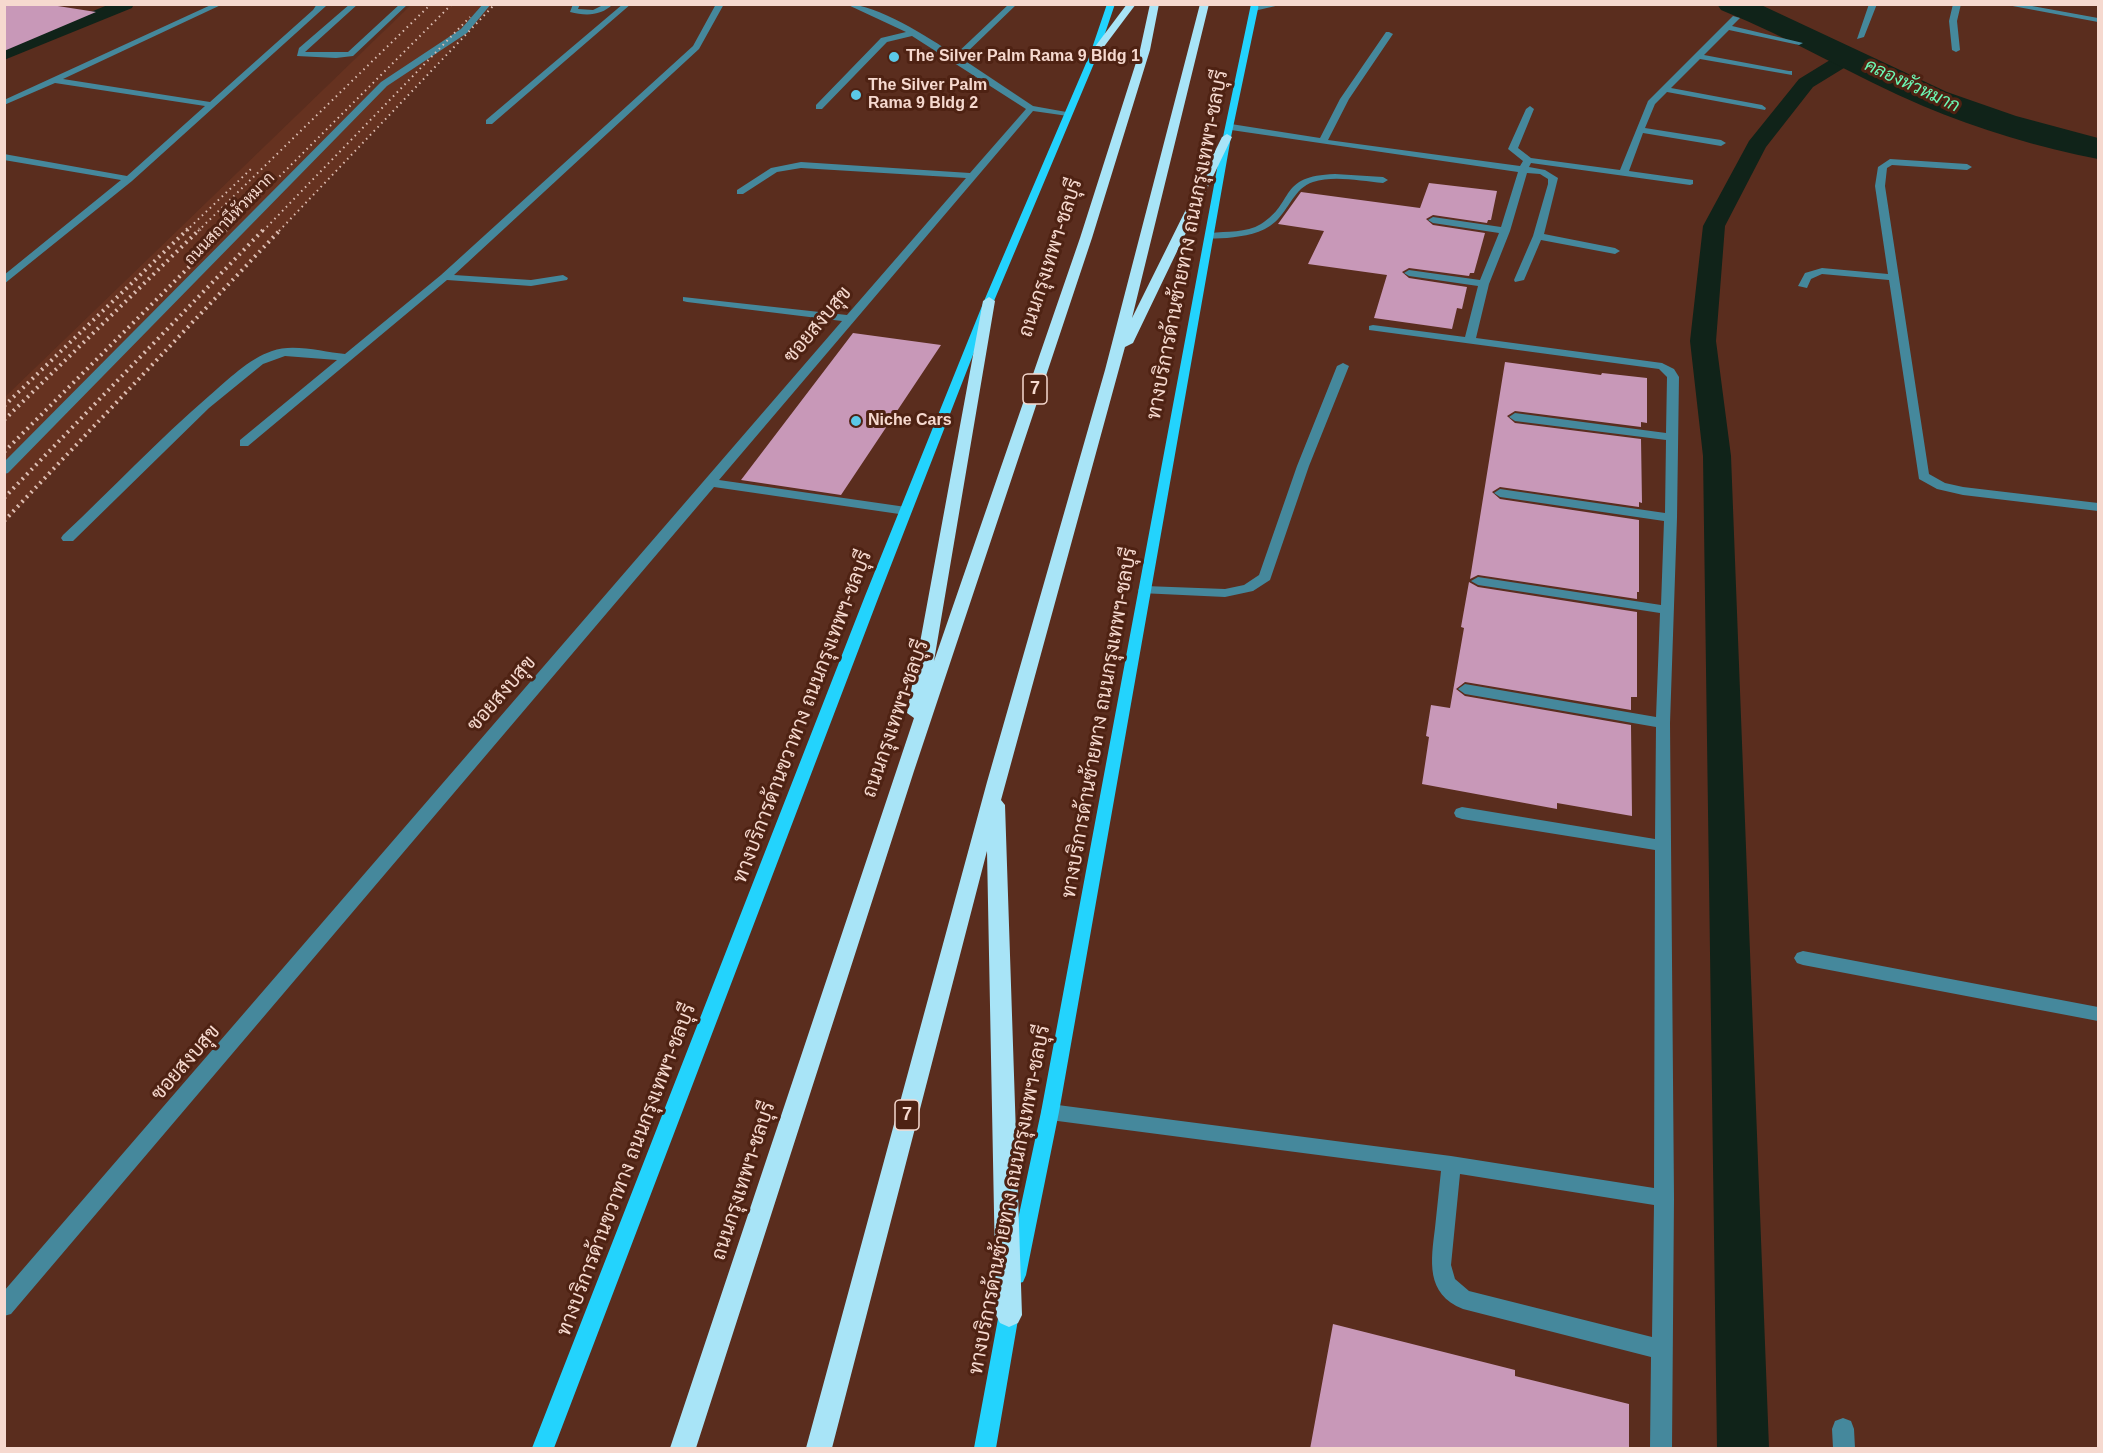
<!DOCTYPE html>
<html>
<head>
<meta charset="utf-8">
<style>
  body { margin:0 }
  #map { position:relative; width:2103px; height:1453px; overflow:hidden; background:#5a2d1e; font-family:Helvetica,sans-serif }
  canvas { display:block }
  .frame { position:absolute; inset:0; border:6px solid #f6d9cf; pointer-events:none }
</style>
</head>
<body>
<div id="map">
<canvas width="2103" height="1453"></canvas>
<div class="frame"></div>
</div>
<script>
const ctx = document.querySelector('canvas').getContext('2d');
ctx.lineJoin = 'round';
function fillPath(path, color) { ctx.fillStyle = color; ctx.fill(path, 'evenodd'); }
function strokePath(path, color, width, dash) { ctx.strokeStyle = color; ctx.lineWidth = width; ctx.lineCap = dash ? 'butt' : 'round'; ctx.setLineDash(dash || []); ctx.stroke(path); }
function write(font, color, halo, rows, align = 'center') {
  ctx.font = font + ' Helvetica,Sarabun,sans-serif'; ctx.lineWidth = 6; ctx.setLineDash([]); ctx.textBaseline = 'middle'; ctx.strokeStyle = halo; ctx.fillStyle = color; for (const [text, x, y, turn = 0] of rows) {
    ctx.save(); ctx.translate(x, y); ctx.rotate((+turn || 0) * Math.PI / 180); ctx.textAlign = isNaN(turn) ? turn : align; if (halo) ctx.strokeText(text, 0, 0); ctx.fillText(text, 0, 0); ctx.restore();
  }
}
fillPath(new Path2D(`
  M411,5H493L5,523V397Z`), '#663220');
fillPath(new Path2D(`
  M110,4H134L132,8L4,60V48Z
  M1845,48L1852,50L1854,54L1844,68L1813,87L1766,147L1725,226L1716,341L1731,456L1769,1448H1717L1703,456L1690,341L1703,226L1749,141L1799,79L1830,60L1838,50Z`), '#102319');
fillPath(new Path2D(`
  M1717,4H1759L1947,92L2016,116L2098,138V159C2040,148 1978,129 1923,106C1855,77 1791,38 1721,10Z`), '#102319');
fillPath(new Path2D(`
  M4,4H45L96,12L4,51Z
  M1429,183L1497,191L1491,220H1488L1487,223L1433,215L1426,219L1433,225L1485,233L1474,273H1470L1469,276L1409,268L1402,272L1409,278L1467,287L1462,309L1457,308L1452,329L1374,318L1387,275L1308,264L1324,231L1278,224L1301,192L1420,208Z
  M853,333L941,345L841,495L741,480Z
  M1505,362L1601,375L1602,373L1647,378V423L1641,422V427L1515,411L1507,416L1515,423L1641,439L1642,503L1639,502V507L1500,487L1492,492L1500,499L1639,520V592H1637V599L1478,575L1470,579Z
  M1469,582L1478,587L1637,612V697H1631V710L1465,682L1456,689L1465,696L1631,725L1632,816L1557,803V809L1422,784L1429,737L1426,736L1431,705L1450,708L1464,628L1461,627Z
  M1333,1324L1515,1370V1376L1629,1404V1449H1310Z`), '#c898b8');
fillPath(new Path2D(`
  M213,4H223L63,79L210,102L313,10L317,4L326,6L132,181L4,284V275L121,180L4,160V154L127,176L205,106L55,83L4,105V100Z
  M350,4H358L305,52H348L400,4H408L353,56L336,58L297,56L299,48Z
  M483,4H491L467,33L387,86L8,473L4,474V462L381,82L461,29Z
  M573,4H580L578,9L593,10L605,4H613C601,16 586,16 570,12Z
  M623,4H631L492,124H486V120Z
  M716,4H724L699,49L454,275L531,280L563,275L568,278L567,280L531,286L447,280L248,446H240V440L337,360L285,356L263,364L209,408L73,541H63L61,538L63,535C112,489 158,440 209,396C228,380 248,359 272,351C293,343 323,352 345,354L441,275L693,46Z
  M846,4C877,4 928,37 955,55L1009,4H1017L961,58L1033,106L1072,113L1068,116L1033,111L719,480L906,507L912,511L906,515L714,487L11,1314L4,1316V1291L842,321L687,302L683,301V297L847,315L966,178L801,168L777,172L743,194H737V190L771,168L801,162L970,173L1026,109L912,36L887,42L822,109H816V105L881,38L906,32Z
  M1266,4H1284L1254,11L1250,9Z
  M1869,4H1877L1864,37L1857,39Z
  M1953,4H1961L1957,21L1960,50L1956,52L1952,50L1949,21Z
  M2002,4H2021L2098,18V22Z
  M1733,16L1740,18L1732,26L1803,43L1799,45L1729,30L1704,55L1789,71H1792V75L1700,59L1671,88L1762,105L1766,108L1765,110L1667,92L1655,104L1645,128L1721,140L1726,143L1721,146L1643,133L1629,171L1693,180V184L1690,185L1531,163L1529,167L1545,170L1558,178L1544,234L1615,248L1620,251L1615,254L1541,240L1524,280L1515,282L1514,280L1533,236L1548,184V179L1540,174L1527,173L1510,231L1489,284L1476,338L1662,363L1674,369L1679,377L1677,518L1670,723L1674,1198L1672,1448H1650L1651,1357L1463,1309C1425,1294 1431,1260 1435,1228C1437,1209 1439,1190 1441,1171L1050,1120L1043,1118L1041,1112L1043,1106L1050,1104L1451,1156L1654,1188L1655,850L1462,819L1456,817L1454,813L1456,809L1462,807L1655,839L1656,727L1465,694L1458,689L1465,684L1656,717L1660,613L1478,585L1471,581L1478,577L1661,605L1664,521L1500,497L1494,493L1500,489L1665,513L1666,440L1515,421L1509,417L1515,413L1666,433L1667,377L1659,369L1369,330V326L1373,325L1465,337L1478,286L1409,276L1404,273L1409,270L1480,280L1499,233L1433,223L1428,220L1433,217L1501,227L1518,172L1231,130L1227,127L1231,124L1320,138L1340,99L1386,32H1389L1393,34L1349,99L1328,140L1520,166L1523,161L1508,149L1526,109L1530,106L1534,109L1518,148L1531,158L1620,170L1648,101ZM1460,1174L1654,1205L1652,1337L1469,1291L1455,1279L1451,1265Z
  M1890,159L1967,164L1972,167L1967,170L1892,165L1887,168L1885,186L1929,474L1945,483L1963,487L2098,503V511L1963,495L1937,489L1919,479L1889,280L1822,274L1811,279L1807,288L1798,286L1805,273L1822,268L1888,274L1875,186L1878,167Z
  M1335,174L1383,177L1388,180L1383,183C1361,181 1334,175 1313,182C1294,188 1289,210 1275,222C1262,234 1244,236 1227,238C1219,238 1211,240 1205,236L1210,233C1227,231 1246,233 1261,224C1296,202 1277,176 1335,174Z
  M1343,363L1349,366L1309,466L1270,580L1253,591L1225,597L1140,593L1138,590L1145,586L1225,589L1244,585L1259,575L1297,466L1337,366Z
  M1803,951L2098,1007V1021L1803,965L1797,963L1794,958L1797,953Z
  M1843,1418L1851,1421L1854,1429L1855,1448H1833L1832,1429L1835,1421Z`), '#45889c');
fillPath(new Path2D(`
  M1107,4H1115L1098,54L994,301L879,596L554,1448H532L865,596L984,301L1090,54Z
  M1251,4H1259L1231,137L1059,1112L1026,1275L1023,1282L1016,1284L1009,1282L1006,1275L1041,1112L1223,137Z
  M1010,1298L1017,1301L1020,1308L996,1448H974L1000,1308L1003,1301Z`), '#23d3fd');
fillPath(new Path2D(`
  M1127,4H1136L1097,56H1091V52Z
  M1150,4H1159L1150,50L1092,238L914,771L696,1448H670L914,718L907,713L983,301L989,297L995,301L934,661L1080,238L1140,50Z
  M1200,4H1209L1132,318L1222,137L1227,134L1232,137L1133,343L1125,347L1001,800L1005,805L1022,1315L1018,1323L1009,1327L1000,1323L996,1315L987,851L832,1448H806L987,782L1105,370Z`), '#a8e4f7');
strokePath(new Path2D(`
  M186,231L251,169
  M198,231L431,4
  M225,231L452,4
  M263,231L470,17
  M279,231L495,4`), '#ddbeb3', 2, [1.5, 4]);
strokePath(new Path2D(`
  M4,406L188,229
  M4,420L200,229
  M4,452L227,229
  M4,498L264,229
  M4,521L281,229`), '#ddbeb3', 4, [2, 4.5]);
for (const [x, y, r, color] of [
  [894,57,6,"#5bc8e7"],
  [856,95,6,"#5bc8e7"],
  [856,421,6,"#5bc8e7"]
]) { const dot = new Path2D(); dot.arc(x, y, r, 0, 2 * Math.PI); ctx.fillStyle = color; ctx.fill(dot); strokePath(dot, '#4e2213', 2); }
write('bold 16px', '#f6d9cf', '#4e2213', [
  ["The Silver Palm Rama 9 Bldg 1",906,57],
  ["The Silver Palm",868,86],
  ["Rama 9 Bldg 2",868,104],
  ["Niche Cars",868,421]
], 'left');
write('16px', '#f6d9cf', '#4e2213', [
  ["ถนนสถานีหัวหมาก",230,219,-46]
]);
write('italic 18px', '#6cf8b4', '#4e2213', [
  ["คลองหัวหมาก",1912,86,25]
]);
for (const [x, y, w] of [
  [1035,389,24],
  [907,1115,24]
]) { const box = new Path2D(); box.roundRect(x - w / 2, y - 15, w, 30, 4.5); ctx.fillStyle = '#4e2213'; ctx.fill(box); strokePath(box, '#f6d9cf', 1.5); }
write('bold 18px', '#f6d9cf', null, [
  ["7",1035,389],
  ["7",907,1115]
]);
write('20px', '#f6d9cf', '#4e2213', [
  ["ทางบริการด้านซ้ายทาง ถนนกรุงเทพฯ-ชลบุรี",1188,245,-79],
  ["ถนนกรุงเทพฯ-ชลบุรี",1051,258,-72],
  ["ซอยสงบสุข",818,325,-50],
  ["ซอยสงบสุข",502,694,-49],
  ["ทางบริการด้านขวาทาง ถนนกรุงเทพฯ-ชลบุรี",803,717,-69],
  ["ถนนกรุงเทพฯ-ชลบุรี",896,719,-71],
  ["ทางบริการด้านซ้ายทาง ถนนกรุงเทพฯ-ชลบุรี",1100,723,-80],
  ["ซอยสงบสุข",186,1063,-49],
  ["ทางบริการด้านขวาทาง ถนนกรุงเทพฯ-ชลบุรี",627,1170,-69],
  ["ถนนกรุงเทพฯ-ชลบุรี",744,1181,-72],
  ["ทางบริการด้านซ้ายทาง ถนนกรุงเทพฯ-ชลบุรี",1010,1200,-79]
]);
</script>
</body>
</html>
